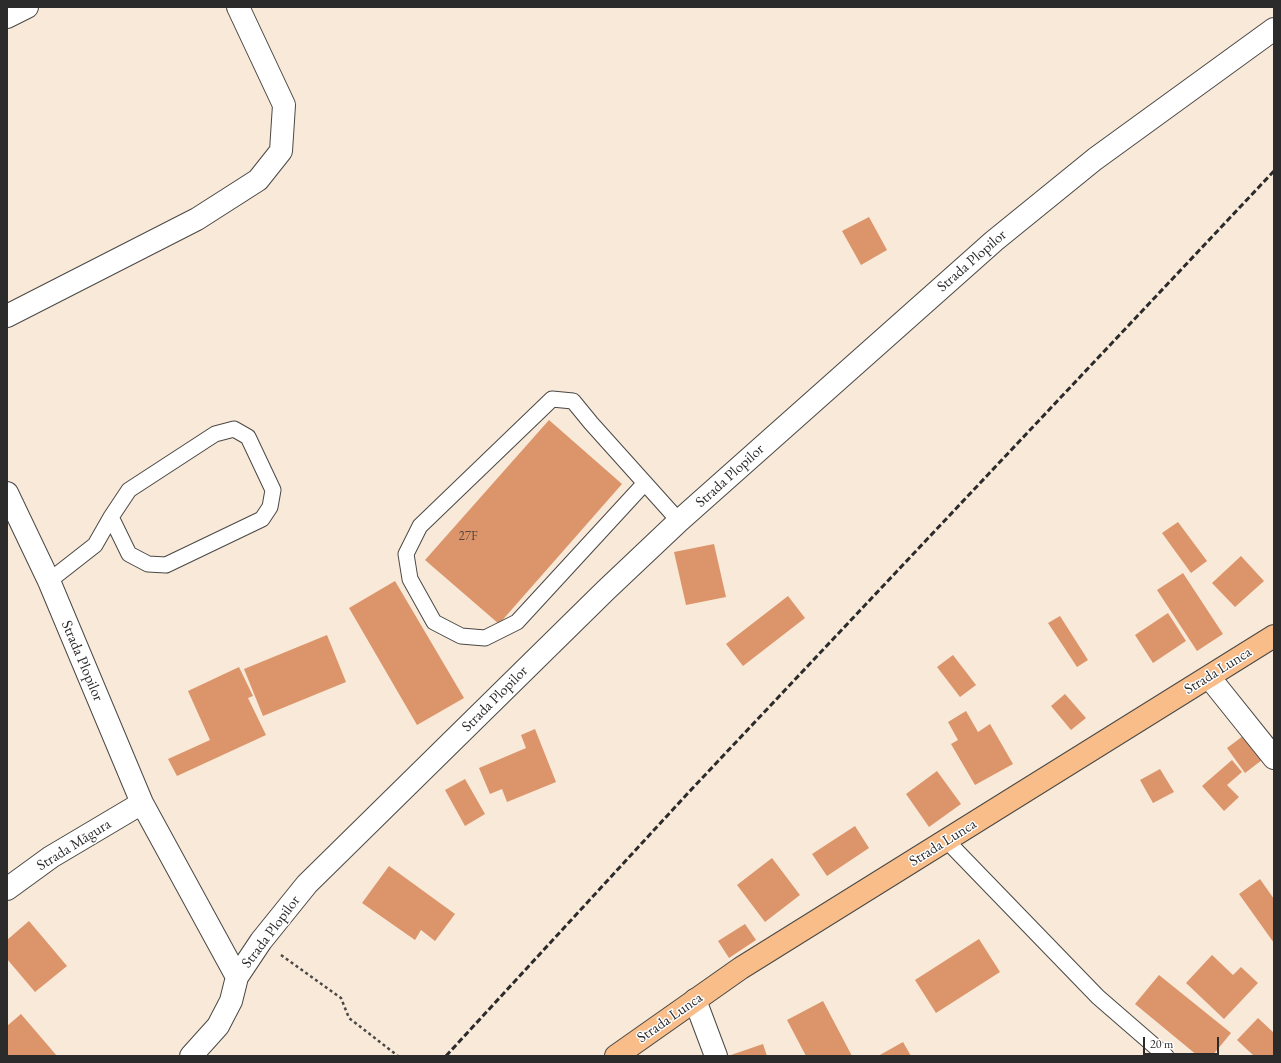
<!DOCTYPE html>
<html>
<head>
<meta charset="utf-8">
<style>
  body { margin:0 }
  #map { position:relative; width:1281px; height:1063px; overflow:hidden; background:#f8e9d8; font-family:"EB Garamond",serif }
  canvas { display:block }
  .frame { position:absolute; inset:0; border:8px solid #2b2b2b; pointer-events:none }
  .scale { position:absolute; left:1143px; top:1037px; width:76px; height:18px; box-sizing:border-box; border:2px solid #2b2b2b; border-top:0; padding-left:5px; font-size:12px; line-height:14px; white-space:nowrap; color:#2b2b2b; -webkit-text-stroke:3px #fff; paint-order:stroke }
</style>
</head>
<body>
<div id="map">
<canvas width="1281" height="1063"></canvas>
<div class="frame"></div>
<div class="scale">20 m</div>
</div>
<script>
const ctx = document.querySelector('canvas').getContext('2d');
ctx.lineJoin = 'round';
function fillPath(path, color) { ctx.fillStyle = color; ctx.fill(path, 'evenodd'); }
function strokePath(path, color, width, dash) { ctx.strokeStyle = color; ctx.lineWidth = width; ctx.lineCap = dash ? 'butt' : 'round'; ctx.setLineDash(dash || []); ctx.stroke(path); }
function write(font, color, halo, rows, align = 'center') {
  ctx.font = font + ' "EB Garamond",serif'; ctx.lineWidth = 3; ctx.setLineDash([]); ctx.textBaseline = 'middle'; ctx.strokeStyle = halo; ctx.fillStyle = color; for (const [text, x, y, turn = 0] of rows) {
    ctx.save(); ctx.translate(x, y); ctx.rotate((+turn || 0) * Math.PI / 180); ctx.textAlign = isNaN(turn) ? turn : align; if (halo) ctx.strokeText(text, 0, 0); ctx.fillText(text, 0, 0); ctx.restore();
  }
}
fillPath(new Path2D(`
  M869,217L887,250L861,265L842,231Z
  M549,420L622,484L499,624L425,560Z
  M1178,522L1207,561L1191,573L1162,533Z
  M714,544L726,597L686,605L674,552Z
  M1241,556L1264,581L1235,607L1212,583Z
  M1183,573L1223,634L1197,651L1157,590Z
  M395,581L464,698L417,725L349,608Z
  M788,596L805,618L743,666L726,644Z
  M1168,613L1186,641L1153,663L1135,635Z
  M1060,616L1088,660L1077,667L1048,623Z
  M327,635L346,682L263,716L244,669Z
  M953,655L976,685L960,697L937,667Z
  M239,667L253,696L248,698L266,735L177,776L168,759L210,740L188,691Z
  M1065,694L1086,718L1071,730L1051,706Z
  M966,711L978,732L990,724L1013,764L975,785L951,744L958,740L948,722Z
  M535,729L556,782L507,802L502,789L490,794L479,768L526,748L521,735Z
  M1243,736L1262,760L1245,773L1227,748Z
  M1232,760L1242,772L1227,785L1239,797L1224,811L1202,786Z
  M1160,769L1174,792L1153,803L1140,780Z
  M937,771L961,804L929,827L906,794Z
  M465,779L485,814L465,826L445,790Z
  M855,826L869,848L827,876L812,854Z
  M772,858L800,895L765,922L737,885Z
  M389,866L455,914L435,941L421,930L415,940L362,903Z
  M1260,879L1274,899V943L1239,894Z
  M29,921L67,966L35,992L7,959V940Z
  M745,924L756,940L729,958L718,941Z
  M979,939L1000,972L936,1013L915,980Z
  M1212,955L1233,975L1241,967L1258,983L1224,1019L1186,983Z
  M1159,975L1231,1033L1212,1056H1198L1135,1004Z
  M823,1001L852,1056H806L787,1020Z
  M21,1014L57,1056H7V1026Z
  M1258,1018L1274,1033V1056H1254L1237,1040Z
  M903,1042L911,1056H878Z
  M763,1044L767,1056H728Z`), '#dc956b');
const service = new Path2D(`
  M644,484L517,622L485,638L461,636L434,622L410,579L406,554L420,526L552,399L573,401L591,423L679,521
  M49,581L95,545L111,517L129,490L215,434L234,429L248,437L273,490L270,507L262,519L166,565L148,564L129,554L111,517
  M946,840L1098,997L1166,1056`);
const minor = new Path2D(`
  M7,17L27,7
  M7,316L197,219L258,180L281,151L284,105L238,7
  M7,493L49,581L142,803L237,977
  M1209,677L1274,758
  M7,889L51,857L142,803
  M695,1000L716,1056
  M191,1056L218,1026L231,1001L237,977L261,941L307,884L606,590L679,521L994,241L1095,159L1274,29`);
const primary = new Path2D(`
  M616,1056L741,968L1274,636`);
strokePath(service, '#4a4845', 17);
strokePath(minor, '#4a4845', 24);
strokePath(primary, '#4a4845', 24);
strokePath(new Path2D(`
  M281,955L341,998L349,1018L398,1056`), '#4a4845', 2.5, [3, 3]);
strokePath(service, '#fff', 15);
strokePath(minor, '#fff', 22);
strokePath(primary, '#f8bd88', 22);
strokePath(new Path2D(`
  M446,1056L689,792L1274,171`), '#2b2b2b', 3, [6, 3]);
write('13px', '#57463b', null, [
  ["27F",468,536]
]);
write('15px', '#2b2b2b', '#fff', [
  ["Strada Plopilor",972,261,-41],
  ["Strada Plopilor",730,476,-42],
  ["Strada Plopilor",82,661,67],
  ["Strada Lunca",1218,671,-32],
  ["Strada Plopilor",495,699,-45],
  ["Strada Lunca",943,843,-32],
  ["Strada Măgura",74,845,-32],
  ["Strada Plopilor",271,932,-53],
  ["Strada Lunca",670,1018,-35]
]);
</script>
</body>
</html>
